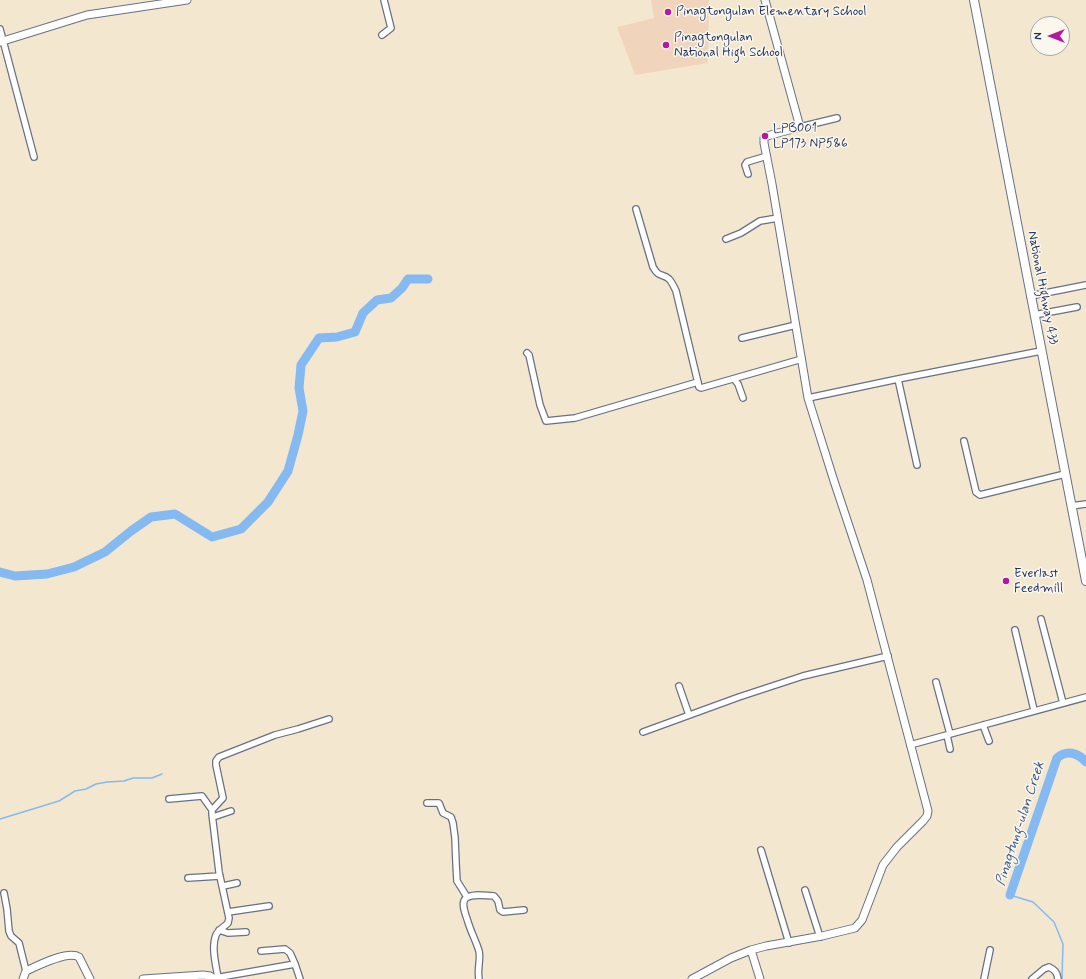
<!DOCTYPE html>
<html>
<head>
<meta charset="utf-8">
<style>
  body { margin:0 }
  #map { position:relative; width:1086px; height:979px; overflow:hidden; background:#f3e8cf; font-family:Mynerve,sans-serif }
  canvas { display:block }
  .north { position:absolute; left:1030px; top:16px; width:40px; height:40px; box-sizing:border-box; background:#fbf7ec; border:1px solid #a1a7b3; border-radius:50%; rotate:270deg; font-size:11px; font-weight:700; line-height:16px; text-align:center; color:#1b2f5e }
  .north::after { content:''; display:block; margin:auto; width:14px; height:18px; background:#b5179e; clip-path:polygon(50% 0,100% 100%,50% 72%,0 100%) }
</style>
</head>
<body>
<div id="map">
<canvas width="1086" height="979"></canvas>
<div class="north">N</div>
</div>
<script>
const ctx = document.querySelector('canvas').getContext('2d');
ctx.lineJoin = 'round';
function fillPath(path, color) { ctx.fillStyle = color; ctx.fill(path, 'evenodd'); }
function strokePath(path, color, width, dash) { ctx.strokeStyle = color; ctx.lineWidth = width; ctx.lineCap = dash ? 'butt' : 'round'; ctx.setLineDash(dash || []); ctx.stroke(path); }
function write(font, color, halo, rows, align = 'center') {
  ctx.font = font + ' Mynerve,sans-serif'; ctx.lineWidth = 3; ctx.setLineDash([]); ctx.textBaseline = 'middle'; ctx.strokeStyle = halo; ctx.fillStyle = color; for (const [text, x, y, turn = 0] of rows) {
    ctx.save(); ctx.translate(x, y); ctx.rotate((+turn || 0) * Math.PI / 180); ctx.textAlign = isNaN(turn) ? turn : align; if (halo) ctx.strokeText(text, 0, 0); ctx.fillText(text, 0, 0); ctx.restore();
  }
}
fillPath(new Path2D(`
  M651,0H709L708,63L635,75L617,27L654,18Z`), '#f0d5bc');
strokePath(new Path2D(`
  M0,819L59,801L75,791L86,789L96,784L107,782L124,781L133,778H152L162,774
  M1010,895L1033,902L1054,922L1063,944L1062,979`), '#84b9f2', 1.5);
strokePath(new Path2D(`
  M0,572L15,576L47,574L74,567L105,552L131,531L151,517L175,514L212,537L241,529L268,502L288,471L298,435L303,411L299,388L301,365L319,338L337,337L355,332L363,313L377,300L391,298L402,288L408,279H428
  M1010,895L1057,758C1067,749 1078,753 1086,762`), '#84b9f2', 9);
const minor = new Path2D(`
  M0,29L34,157
  M382,35L391,28L384,0
  M800,127L837,118
  M748,174L745,165L747,162L767,156
  M636,209L653,267C659,278 662,273 669,279C672,282 674,287 676,291L699,387L701,388L802,359
  M726,239L741,233L760,221L778,218
  M1030,296L1086,285
  M1034,315L1077,307
  M742,338L796,325
  M527,353L529,355L540,405L546,421L575,418L698,382
  M734,379L738,384L743,398
  M898,379L917,465
  M808,398L898,379L1041,351
  M964,441L976,492L980,495L1065,474
  M1071,506L1086,504
  M1041,619L1063,703
  M1015,630L1034,710
  M936,682L950,734
  M679,686L689,715
  M983,725L989,741
  M643,732L739,697L803,676L888,656
  M947,735L950,749
  M910,745L1086,697
  M169,799L202,796L212,810
  M427,803H439L443,813L451,817L453,823L455,838L456,863L457,881L467,897
  M213,817L231,811
  M761,850L789,943
  M188,878L220,876
  M223,886L237,883
  M805,890L820,937
  M4,893L7,909L9,931L11,936L19,943L26,971
  M228,912L269,906
  M219,930L228,933L246,932
  M261,951L285,949L290,953L295,964
  M215,978L295,964L300,979
  M218,978C216,965 211,947 216,935C218,930 224,927 228,923L229,918L219,872L212,814V810L223,798L216,765V761L219,757L275,735L298,729L329,719
  M479,979C477,969 481,959 479,951C476,941 471,932 468,922C466,915 460,903 466,898C473,893 486,896 494,896L498,901L500,910L503,912L524,910
  M984,979L990,950
  M1032,979L1044,969L1049,967C1055,970 1057,972 1058,979`);
const tertiary = new Path2D(`
  M0,42L87,15L187,0
  M751,950L760,979
  M23,979L26,971C37,966 68,950 79,957L90,979
  M143,979L203,975L210,976L215,979
  M692,979L731,958L751,950L766,946L822,936L855,928L862,920L883,865L897,847L923,821L927,816L928,811L867,580L834,481L808,398L772,184L764,143V138L767,136L800,127L765,0`);
const primary = new Path2D(`
  M974,0L1086,581`);
strokePath(minor, '#677086', 8);
strokePath(tertiary, '#677086', 9);
strokePath(primary, '#677086', 10);
strokePath(minor, '#fff', 5.5);
strokePath(tertiary, '#fff', 7);
strokePath(primary, '#fff', 8);
for (const [x, y, r, color] of [
  [668,12,4,"#b5179e"],
  [666,45,4,"#b5179e"],
  [765,136,4,"#b5179e"],
  [1006,581,4,"#b5179e"]
]) { const dot = new Path2D(); dot.arc(x, y, r, 0, 2 * Math.PI); ctx.fillStyle = color; ctx.fill(dot); strokePath(dot, '#fbf7ec', 1.5); }
write('13px', '#1b2f5e', '#fbf7ec', [
  ["Pinagtongulan Elementary School",676,12],
  ["Pinagtongulan",674,38],
  ["National High School",674,53],
  ["LPB001",773,129],
  ["LP173 NP5&6",773,144],
  ["Everlast",1014,574],
  ["Feedmill",1014,589]
], 'left');
write('13px', '#1b2f5e', '#fbf7ec', [
  ["National Highway 433",1042,288,79]
]);
write('italic 14px', '#3a588a', '#fbf7ec', [
  ["Pinagtung-ulan Creek",1021,824,-72]
]);
</script>
</body>
</html>
